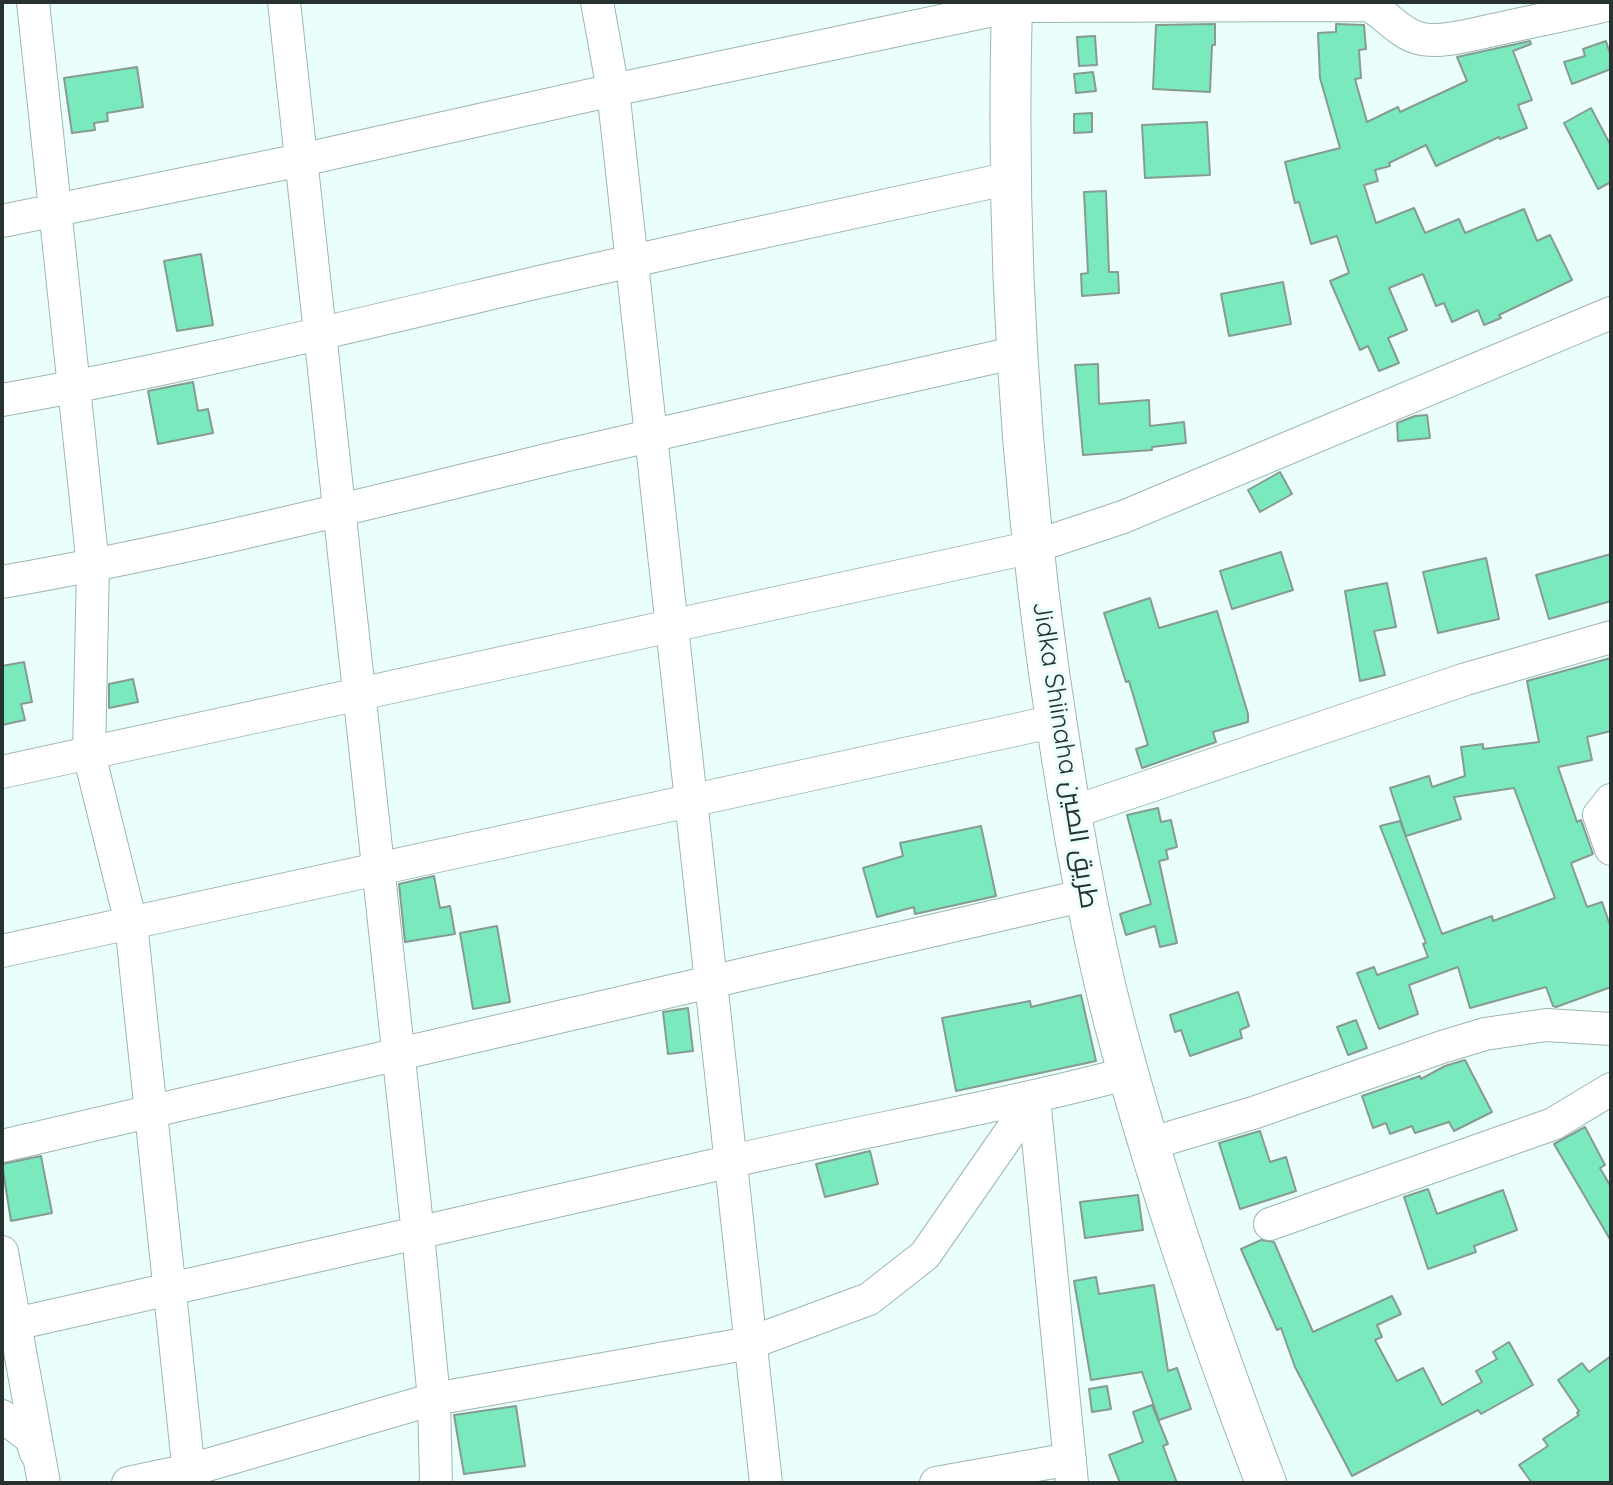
<!DOCTYPE html>
<html>
<head>
<meta charset="utf-8">
<style>
  body { margin:0 }
  #map { position:relative; width:1613px; height:1485px; overflow:hidden; background:#eafffc; font-family:Quicksand,sans-serif }
  canvas { display:block }
  .frame { position:absolute; inset:0; border:4px solid #27312f; pointer-events:none }
</style>
</head>
<body>
<div id="map">
<canvas width="1613" height="1485"></canvas>
<div class="frame"></div>
</div>
<script>
const ctx = document.querySelector('canvas').getContext('2d');
ctx.lineJoin = 'round';
function fillPath(path, color) { ctx.fillStyle = color; ctx.fill(path, 'evenodd'); }
function strokePath(path, color, width, dash) { ctx.strokeStyle = color; ctx.lineWidth = width; ctx.lineCap = dash ? 'butt' : 'round'; ctx.setLineDash(dash || []); ctx.stroke(path); }
function write(font, color, halo, rows, align = 'center') {
  ctx.font = font + ' Quicksand,Cairo,sans-serif'; ctx.lineWidth = 6; ctx.setLineDash([]); ctx.textBaseline = 'middle'; ctx.strokeStyle = halo; ctx.fillStyle = color; for (const [text, x, y, turn = 0] of rows) {
    ctx.save(); ctx.translate(x, y); ctx.rotate((+turn || 0) * Math.PI / 180); ctx.textAlign = isNaN(turn) ? turn : align; if (halo) ctx.strokeText(text, 0, 0); ctx.fillText(text, 0, 0); ctx.restore();
  }
}
const building = new Path2D(`
  M1215,24V45H1212L1210,92L1153,89L1156,25Z
  M1336,24L1364,25L1366,49L1359,50L1361,78L1355,79L1367,122L1398,107L1400,112L1467,81L1457,57L1530,41L1531,44L1513,51L1532,100L1518,105L1527,128L1500,139L1499,137L1436,166L1426,145L1389,163L1390,166L1375,170L1378,181L1364,185L1376,223L1414,208L1425,233L1459,219L1465,233L1524,209L1537,241L1550,235L1572,280L1499,315L1501,318L1484,325L1478,310L1452,322L1444,303L1436,306L1423,274L1389,288L1407,330L1388,338L1399,363L1379,371L1368,346L1360,350L1330,281L1349,273L1337,236L1311,244L1299,202L1295,203L1285,162L1340,148L1320,78L1318,33L1336,32Z
  M1095,36L1097,65L1079,66L1077,37Z
  M1606,41L1611,57V69L1572,84L1564,62L1585,56L1583,49Z
  M137,67L143,107L107,113L108,121L94,123L95,130L72,133L64,78Z
  M1093,72L1096,91L1076,93L1074,74Z
  M1591,108L1611,146V182L1598,189L1564,123Z
  M1092,113V132L1074,133V114Z
  M1207,122L1210,175L1145,178L1142,125Z
  M1106,191L1109,272H1118L1119,293L1082,296L1081,274L1088,273L1084,192Z
  M201,254L213,325L177,331L164,261Z
  M1283,282L1291,324L1229,336L1221,294Z
  M1098,364L1099,404L1149,400L1150,426L1184,422L1186,443L1152,447V450L1083,455L1075,365Z
  M193,382L198,411L208,409L213,433L158,444L148,391Z
  M1427,415L1430,438L1398,441L1397,423L1415,416Z
  M1280,472L1292,494L1260,512L1248,490Z
  M1281,552L1293,590L1232,609L1220,571Z
  M1611,554V601L1549,619L1536,575Z
  M1486,558L1499,619L1438,633L1423,572Z
  M1387,583L1396,627L1374,631L1385,675L1360,681L1345,591Z
  M1150,598L1159,628L1217,611L1248,714V722L1213,732L1216,742L1142,768L1136,749L1148,745L1129,681L1126,682L1104,613Z
  M1611,658V731L1587,737L1592,760L1558,767L1577,822L1581,820L1593,854L1571,863L1587,907L1602,902L1611,928V987L1556,1007L1553,1006L1546,987L1470,1008L1458,967L1409,985L1418,1014L1379,1029L1357,973L1374,967L1377,975L1428,957L1423,944L1426,943L1380,826L1400,821L1442,934L1492,916L1493,921L1555,898L1514,788L1454,797L1461,819L1406,836L1390,788L1429,776L1432,787L1465,776L1461,747L1483,744V749L1539,742L1527,681Z
  M24,662L32,702L21,704L25,720L2,725V666Z
  M133,679L138,702L109,708V684Z
  M1158,808L1161,822L1171,820L1177,847L1166,850L1168,859L1159,861L1177,943L1160,947L1155,926L1126,935L1120,914L1151,904L1127,815Z
  M981,826L996,896L915,914L914,907L877,917L863,868L903,856L900,843Z
  M434,876L440,908L450,906L455,934L405,942L399,884Z
  M497,926L510,1002L473,1009L460,933Z
  M1238,992L1249,1026L1240,1030L1242,1038L1190,1056L1181,1030L1175,1032L1170,1015Z
  M1081,995L1096,1061L956,1091L942,1018L1030,1001L1031,1007Z
  M688,1008L693,1051L668,1054L663,1012Z
  M1356,1020L1367,1048L1348,1055L1337,1027Z
  M1465,1060L1492,1112L1454,1131L1449,1122L1415,1133L1412,1126L1390,1134L1386,1123L1373,1128L1362,1096L1420,1076L1421,1079L1445,1066Z
  M1585,1127L1605,1165L1600,1168L1611,1187V1241L1554,1144Z
  M1260,1131L1270,1162L1286,1157L1296,1191L1240,1209L1219,1143Z
  M870,1151L878,1184L825,1197L816,1164Z
  M41,1156L52,1213L11,1221L2,1164Z
  M1428,1189L1437,1214L1503,1190L1517,1230L1474,1246L1476,1252L1428,1269L1404,1197Z
  M1138,1195L1143,1230L1085,1238L1080,1202Z
  M1261,1240L1274,1242L1313,1332L1392,1296L1401,1314L1377,1325L1382,1337L1375,1340L1397,1381L1423,1368L1442,1405L1482,1382L1476,1371L1497,1359L1493,1352L1509,1342L1533,1385L1481,1414L1478,1410L1352,1476L1295,1367L1281,1328L1277,1330L1241,1249Z
  M1096,1277L1099,1294L1154,1285L1168,1371L1177,1368L1191,1409L1159,1420L1142,1372L1091,1380L1074,1281Z
  M1611,1356V1483H1532L1519,1465L1548,1446L1543,1439L1579,1415L1577,1413L1579,1411L1558,1380L1582,1363L1589,1372Z
  M1107,1386L1111,1409L1092,1412L1089,1389Z
  M1152,1405L1168,1444L1163,1446L1177,1483H1120L1109,1455L1143,1442L1133,1412Z
  M516,1406L525,1466L464,1474L454,1415Z`);
fillPath(building, '#7ae9bd');
strokePath(building, '#869b91', 2);
const minor = new Path2D(`
  M33,2L93,566L89,754L131,923L190,1483
  M284,2L418,1234L434,1399L436,1483
  M597,2L613,90L766,1483
  M2,221L301,160L613,90L1012,6L1368,5C1386,14 1399,33 1418,38C1441,45 1480,32 1503,28C1539,20 1575,13 1611,4
  M2,400C182,368 361,324 539,282C696,246 854,212 1011,178
  M2,582C191,549 377,501 563,456C715,420 866,386 1018,352
  M2,772L1033,547L1123,517L1611,313
  M1611,800L1599,815L1611,849
  M1070,813L1466,679L1611,637
  M2,951L1056,721
  M1034,1098L1072,1483
  M1149,1144L1256,1112L1442,1047L1485,1034L1546,1025L1611,1029
  M2,1146L1086,895
  M1270,1224L1553,1124L1611,1089
  M2,1252L44,1483
  M15,1324C253,1271 490,1216 728,1162C861,1131 996,1108 1129,1073
  M2,1416L31,1438L36,1453
  M128,1483L190,1470L434,1399L750,1343L869,1299L925,1255L1034,1098
  M936,1483L1070,1459`);
const major = new Path2D(`
  M1012,2C1005,253 1021,505 1061,752C1075,842 1091,933 1114,1021C1155,1178 1208,1331 1266,1483`);
strokePath(minor, '#9db6b2', 34);
strokePath(major, '#9db6b2', 42);
strokePath(minor, '#fff', 32);
strokePath(major, '#fff', 40);
write('26px', '#27312f', '#eafffc', [
  ["Jidka Shiinaha طريق الصين",1065,755,81]
]);
</script>
</body>
</html>
